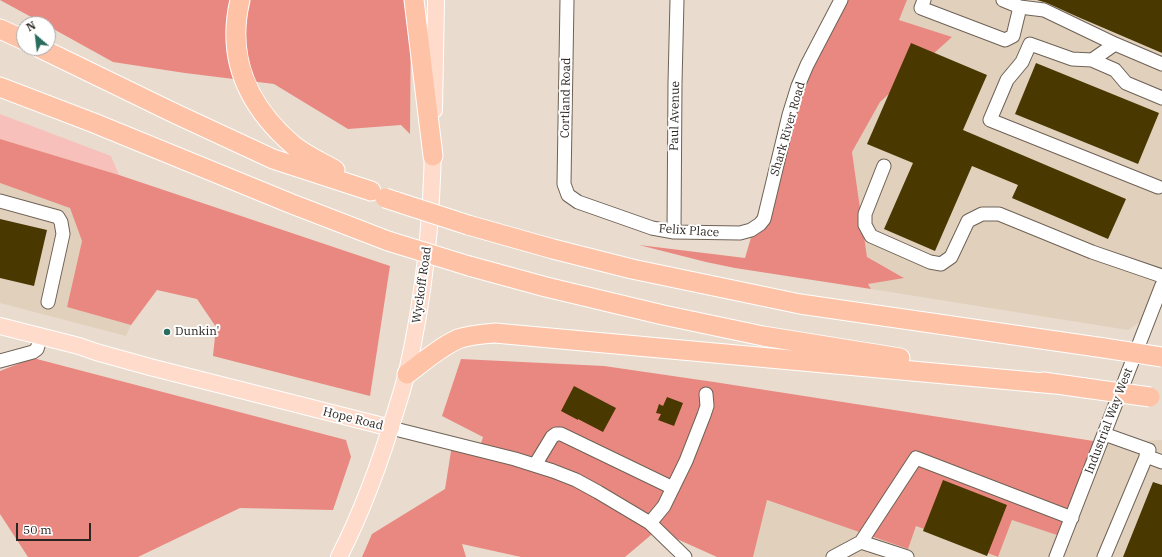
<!DOCTYPE html>
<html>
<head>
<meta charset="utf-8">
<style>
  body { margin:0 }
  #map { position:relative; width:1162px; height:557px; overflow:hidden; background:#e9dcce; font-family:"IBM Plex Serif",serif }
  canvas { display:block }
  .north { position:absolute; left:16px; top:16px; width:40px; height:40px; box-sizing:border-box; background:#fff; border:1px solid #aaa8a6; border-radius:50%; rotate:332deg; font-size:11px; font-weight:700; line-height:16px; text-align:center; color:#2b2621 }
  .north::after { content:''; display:block; margin:auto; width:14px; height:18px; background:#2a6d5e; clip-path:polygon(50% 0,100% 100%,50% 72%,0 100%) }
  .scale { position:absolute; left:16px; top:523px; width:75px; height:18px; box-sizing:border-box; border:2px solid #2b2621; border-top:0; padding-left:5px; font-size:12px; line-height:14px; white-space:nowrap; color:#2b2621; -webkit-text-stroke:3px #fff; paint-order:stroke }
</style>
</head>
<body>
<div id="map">
<canvas width="1162" height="557"></canvas>
<div class="north">N</div>
<div class="scale">50 m</div>
</div>
<script>
const ctx = document.querySelector('canvas').getContext('2d');
ctx.lineJoin = 'round';
function fillPath(path, color) { ctx.fillStyle = color; ctx.fill(path, 'evenodd'); }
function strokePath(path, color, width, dash) { ctx.strokeStyle = color; ctx.lineWidth = width; ctx.lineCap = dash ? 'butt' : 'round'; ctx.setLineDash(dash || []); ctx.stroke(path); }
function write(font, color, halo, rows, align = 'center') {
  ctx.font = font + ' "IBM Plex Serif",serif'; ctx.lineWidth = 4; ctx.setLineDash([]); ctx.textBaseline = 'middle'; ctx.strokeStyle = halo; ctx.fillStyle = color; for (const [text, x, y, turn = 0] of rows) {
    ctx.save(); ctx.translate(x, y); ctx.rotate((+turn || 0) * Math.PI / 180); ctx.textAlign = isNaN(turn) ? turn : align; if (halo) ctx.strokeText(text, 0, 0); ctx.fillText(text, 0, 0); ctx.restore();
  }
}
fillPath(new Path2D(`
  M907,0H1162V307L1128,330L871,289L868,284L903,277L867,257L852,152L880,102L952,37L899,20Z
  M0,183L70,207L82,241L67,307L131,325L126,336L0,303Z
  M1162,440V557H998L1012,520L1100,442Z
  M766,500L908,549L916,526L996,557H753Z`), '#e1d0bc');
fillPath(new Path2D(`
  M0,114L111,156L119,175L0,139Z`), '#f7c0ba');
fillPath(new Path2D(`
  M0,0H404L411,7L410,134L401,125L348,129L274,84L185,73L113,62L48,26V24H44Z
  M843,0H907L899,20L952,37L880,102L852,152L867,257L904,278L868,284L871,289L735,268L706,262L639,245L745,258L790,104Z
  M0,139L119,175L390,266L370,396L213,356L216,327L197,299L157,290L131,325L67,307L82,241L70,208L0,183Z
  M33,358L346,440L351,457L333,510L240,508L138,557H28L0,514V371Z
  M461,359L604,366L714,382L1100,442L1066,538L1012,520L998,557L916,526L908,549L767,500L753,557H717L657,530L625,557H521L462,544L466,557H362L372,534L445,489L452,445L479,450L483,437L442,416Z`), '#e98880');
fillPath(new Path2D(`
  M1037,0H1162V53L1078,17L1047,3Z
  M911,43L987,75L963,130L1126,199L1108,239L1012,198L1018,185L972,166L935,251L884,229L913,163L867,144Z
  M1036,63L1159,113L1138,164L1015,114Z
  M0,219L47,230L34,286L0,278Z
  M574,386L616,408L603,432L578,419V420L561,411Z
  M667,397L683,403L674,426L658,420L661,414L656,413L659,404L663,406Z
  M943,480L1007,505L987,556L923,531Z
  M1153,482L1162,485V557H1123Z`), '#493800');
const minor = new Path2D(`
  M567,0L564,184L568,195L578,202L652,228L674,232L740,233L751,230L760,224L764,219L789,115L798,86L807,65L841,0
  M924,0L921,8L1005,40L1013,36L1020,7
  M1003,0L1020,7L1044,10L1115,44
  M1092,60L1115,44L1162,64
  M884,166L865,214V225L871,236L930,262L941,264L951,257L968,221L982,214H999L1092,252L1162,276
  M1158,187L990,120L1007,80L1022,62L1030,44L1072,59L1092,60L1115,70L1126,83L1162,98
  M0,201L58,217L61,222L63,234L48,302
  M674,232L675,83L677,0
  M0,361L33,352L37,349L41,336
  M391,428L515,459L553,471L576,480L598,492L650,523L685,557
  M1146,456L1162,462
  M535,465L552,437L556,434H561L673,488
  M650,523L664,506L686,461L704,415L707,406L706,394
  M861,542L916,458L1072,518
  M833,557L861,542L907,557
  M1056,557L1162,285
  M1104,557L1149,450L1104,434`);
const major = new Path2D(`
  M434,110L436,0
  M0,326L79,346L96,352L150,367L391,428
  M339,557C363,510 381,460 396,410C400,397 404,385 407,372C424,297 432,220 433,143`);
const highway = new Path2D(`
  M240,0C226,59 248,106 293,145C305,155 321,162 335,170
  M414,0L433,156
  M0,29L24,40
  M40,48L176,114L273,159L371,191
  M0,87L94,123L292,204L388,241
  M468,225L553,249L632,269L800,304L1104,348
  M469,266L546,287L663,315L763,336L900,358
  M407,374C423,362 440,347 458,339C469,335 483,334 495,333L1055,384
  M1043,382L1085,388`);
strokePath(minor, '#6e6256', 15);
strokePath(major, '#fff', 18);
strokePath(highway, '#fff', 21);
strokePath(minor, '#fff', 13);
strokePath(major, '#fedbca', 16);
strokePath(highway, '#fec3a7', 19);
const highwayBridge = new Path2D(`
  M385,198L468,225
  M388,241L469,266
  M1104,348L1162,357
  M1085,388L1150,397`);
strokePath(highwayBridge, '#fff', 21, []);
strokePath(highwayBridge, '#fec3a7', 19);
for (const [x, y, r, color] of [
  [167,332,4,"#2a6d5e"]
]) { const dot = new Path2D(); dot.arc(x, y, r, 0, 2 * Math.PI); ctx.fillStyle = color; ctx.fill(dot); strokePath(dot, '#fff', 1.5); }
write('12px', '#2b2621', '#fff', [
  ["Cortland Road",566,98,-89],
  ["Paul Avenue",675,116,-89],
  ["Shark River Road",788,129,-74],
  ["Felix Place",689,231,4],
  ["Wyckoff Road",422,285,-82],
  ["Hope Road",353,419,14],
  ["Industrial Way West",1109,421,-69]
]);
write('12px', '#2b2621', '#fff', [
  ["Dunkin'",175,332]
], 'left');
</script>
</body>
</html>
